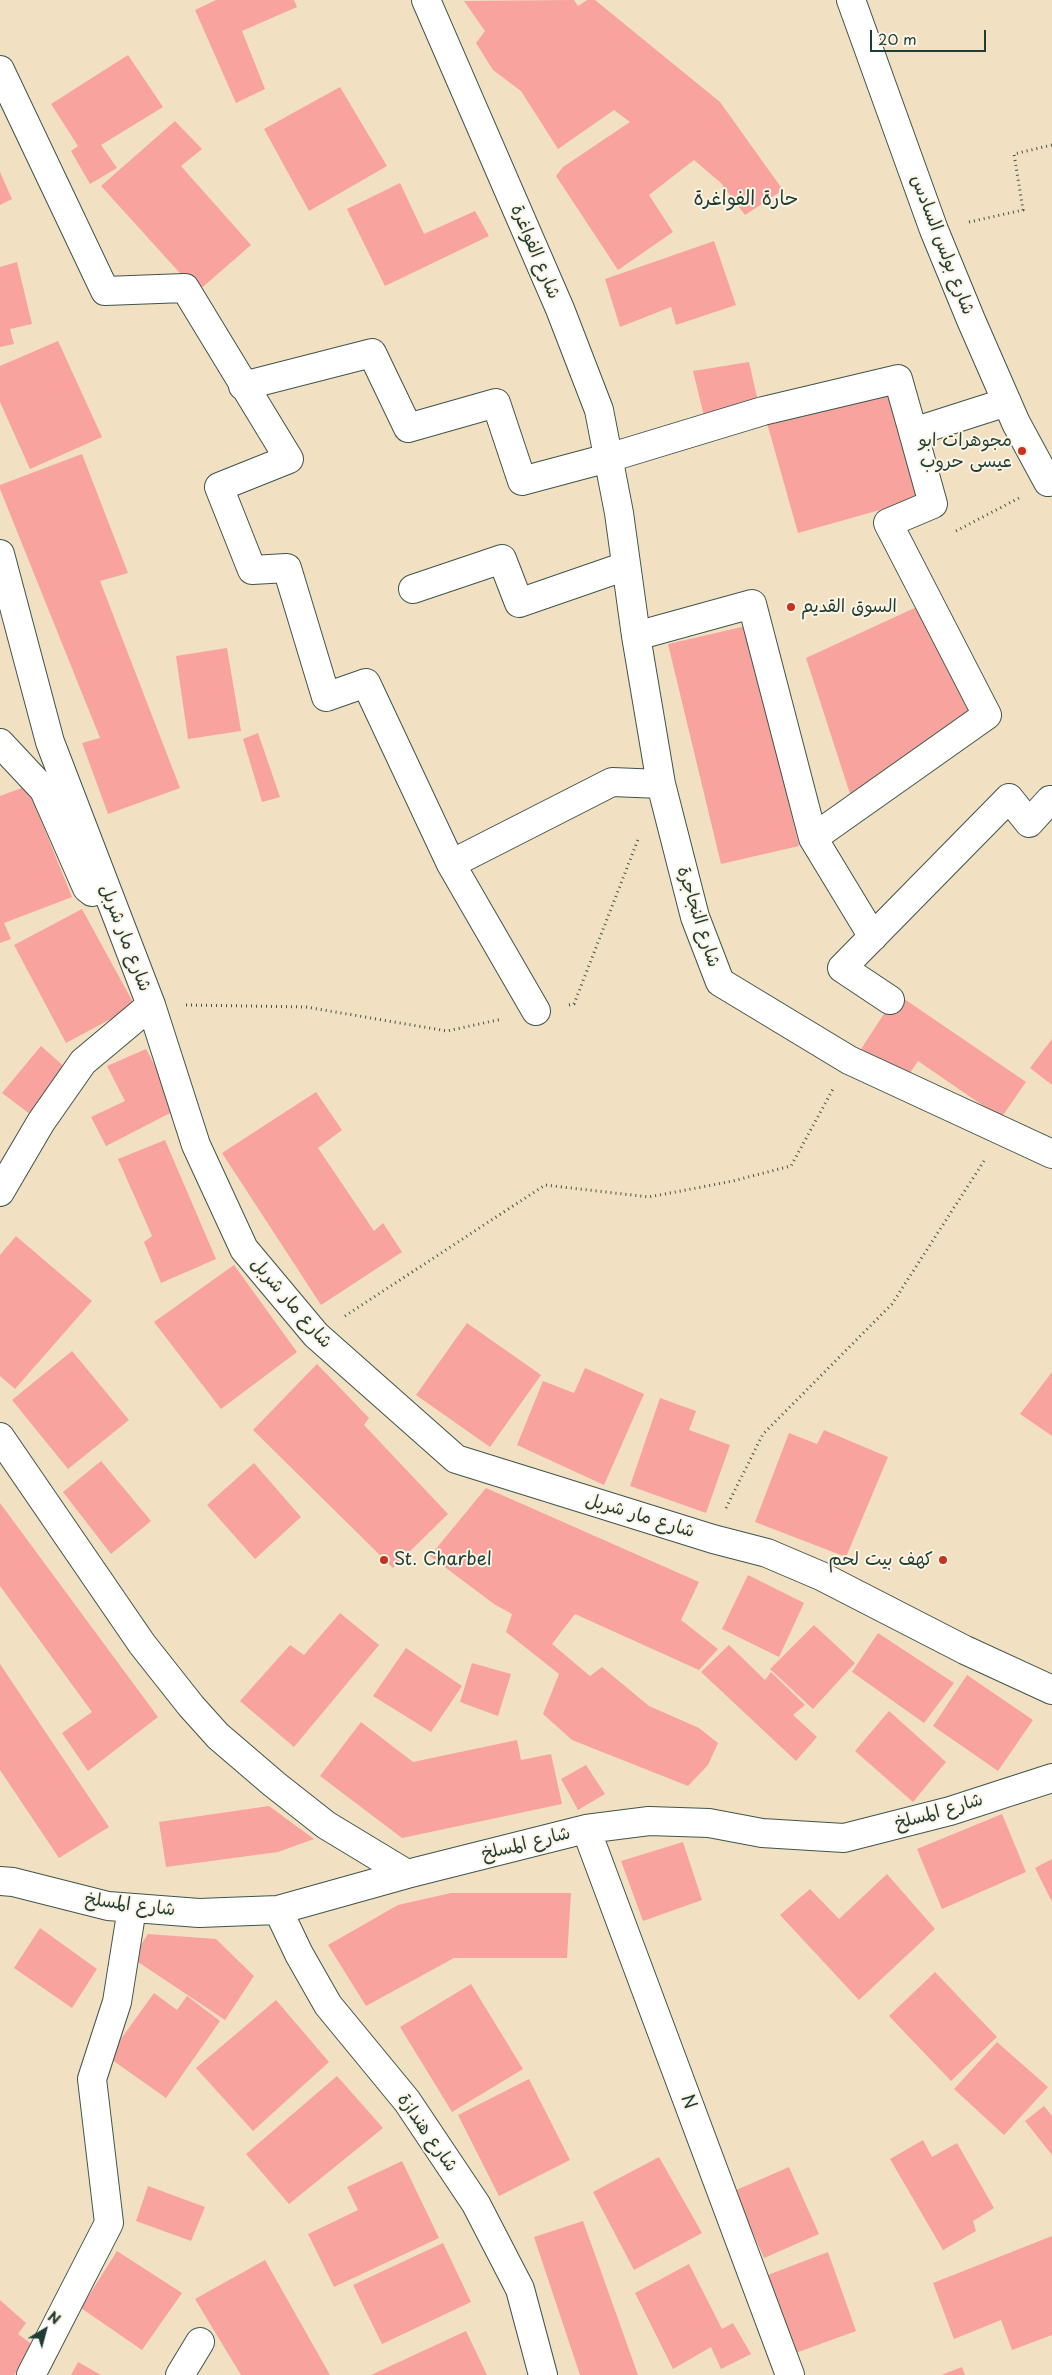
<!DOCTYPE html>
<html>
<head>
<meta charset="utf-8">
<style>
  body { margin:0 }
  #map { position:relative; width:1052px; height:2375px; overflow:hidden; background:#f2e0c2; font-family:"Playpen Sans",sans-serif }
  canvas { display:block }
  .north { position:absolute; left:20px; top:2305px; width:50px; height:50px; -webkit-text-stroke:4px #fcf5e5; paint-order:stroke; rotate:37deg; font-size:14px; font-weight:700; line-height:20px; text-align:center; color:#1f3d34 }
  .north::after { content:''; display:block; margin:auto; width:18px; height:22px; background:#1f3d34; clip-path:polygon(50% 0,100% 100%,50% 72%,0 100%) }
  .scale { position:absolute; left:870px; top:30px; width:116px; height:22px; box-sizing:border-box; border:2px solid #1f3d34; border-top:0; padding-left:6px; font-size:15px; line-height:18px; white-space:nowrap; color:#1f3d34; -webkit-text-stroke:4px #fcf5e5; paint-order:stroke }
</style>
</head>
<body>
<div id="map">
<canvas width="1052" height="2375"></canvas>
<div class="north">N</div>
<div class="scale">20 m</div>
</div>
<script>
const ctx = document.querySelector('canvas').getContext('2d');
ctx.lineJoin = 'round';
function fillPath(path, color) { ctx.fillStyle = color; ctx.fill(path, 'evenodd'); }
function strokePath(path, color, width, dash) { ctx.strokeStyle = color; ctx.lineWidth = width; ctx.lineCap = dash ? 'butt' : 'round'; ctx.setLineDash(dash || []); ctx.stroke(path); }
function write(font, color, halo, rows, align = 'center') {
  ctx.font = font + ' "Playpen Sans","Playpen Sans Arabic",sans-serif'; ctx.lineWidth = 4; ctx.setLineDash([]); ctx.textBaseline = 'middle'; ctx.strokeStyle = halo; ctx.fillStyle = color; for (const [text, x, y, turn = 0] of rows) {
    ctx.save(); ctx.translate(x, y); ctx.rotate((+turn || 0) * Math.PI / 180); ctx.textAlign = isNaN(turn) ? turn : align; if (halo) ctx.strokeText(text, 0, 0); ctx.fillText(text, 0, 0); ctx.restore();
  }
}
fillPath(new Path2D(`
  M216,0H294L297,7L242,31L265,89L236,103L195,10Z
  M574,0L578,6L587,0H595L720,102L783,190L745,215L721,183L694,160L649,195L673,232L618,270L556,176L563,167L630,122L614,110L558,149L521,91L493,70L476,43L485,31L464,1Z
  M128,55L163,107L101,145L117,168L90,184L71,151L78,146L51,104Z
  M340,87L387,166L309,211L264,129Z
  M175,121L202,149L181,166L251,245L197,292L101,186Z
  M0,172L12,199L0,205Z
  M400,183L424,234L475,211L489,236L385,286L347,209Z
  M714,241L736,305L676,325L671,307L620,327L605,279Z
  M17,262L32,324L10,329L14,344L0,347V267Z
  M58,341L102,437L30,469L0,402V366Z
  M749,362L760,410L705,420L693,371Z
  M895,387L926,497L798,533L767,423Z
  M82,454L128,573L100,581L180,788L108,814L82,743L100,738L0,489V485Z
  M921,605L975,714L853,803L806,658Z
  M746,626L799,846L721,864L668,644Z
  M227,648L241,731L188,739L176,656Z
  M258,733L280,797L262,802L243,739Z
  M27,786L72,897L4,923L11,939L0,943V796Z
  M82,909L135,1006L66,1043L14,945Z
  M897,994L1026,1082L1001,1118L918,1061L906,1079L861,1049Z
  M1052,1039V1085L1030,1068Z
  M41,1046L67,1069L30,1114L2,1093Z
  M146,1049L178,1109L106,1146L91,1117L125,1101L107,1066Z
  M316,1092L342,1130L318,1148L374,1231L383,1223L402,1252L321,1305L222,1153Z
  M165,1140L216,1259L161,1283L144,1242L152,1236L118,1159Z
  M16,1236L92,1301L15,1389L0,1376V1255Z
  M234,1265L297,1352L221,1409L154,1322Z
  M467,1323L541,1375L490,1447L416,1395Z
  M72,1351L129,1420L68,1469L12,1400Z
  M317,1364L369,1418L364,1425L448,1514L393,1568L253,1430Z
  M585,1368L644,1394L604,1485L517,1445L543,1381L574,1393Z
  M1052,1372V1436L1020,1414Z
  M660,1398L696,1411L689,1430L730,1445L706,1513L630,1486Z
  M824,1430L888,1457L846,1557L755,1522L789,1433L817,1444Z
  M101,1461L151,1521L111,1554L63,1492Z
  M254,1463L301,1517L255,1559L207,1505Z
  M486,1488L699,1582L681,1620L718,1649L699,1670L575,1614L552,1644L590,1676L602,1667L649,1706L699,1728L718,1743L708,1765L688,1786L572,1740L543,1714L559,1674L506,1632L512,1614L494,1604L430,1556Z
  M0,1503L158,1717L88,1771L62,1733L92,1712L0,1586Z
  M748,1575L804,1603L779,1657L722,1629Z
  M340,1613L379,1645L294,1747L240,1701L290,1645L304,1655Z
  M814,1625L855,1663L813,1709L770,1669Z
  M878,1633L954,1683L924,1723L852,1672Z
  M729,1645L765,1680L771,1672L805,1705L793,1715L817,1737L796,1761L701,1672Z
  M406,1648L462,1686L431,1732L373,1696Z
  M472,1663L511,1674L498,1716L460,1702Z
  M0,1664L109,1827L59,1858L0,1770Z
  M967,1675L1033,1720L998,1771L933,1726Z
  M889,1711L946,1762L913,1802L855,1751Z
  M361,1722L413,1762L517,1740L521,1760L551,1754L562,1804L402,1838L320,1776Z
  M586,1765L605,1794L578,1810L561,1779Z
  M269,1806L314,1839L278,1852L166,1867L159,1822Z
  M1002,1814L1026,1872L942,1909L917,1849Z
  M683,1842L702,1900L643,1921L621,1861Z
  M1052,1859V1902L1035,1868Z
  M887,1874L935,1929L859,2000L780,1915L810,1889L839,1919Z
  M451,1893H571L567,1958H454L366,2006L328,1945L398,1905Z
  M40,1928L97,1969L72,2008L14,1968Z
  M148,1934L216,1939L254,1976L225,2020L132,1958Z
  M935,1972L997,2037L951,2081L889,2016Z
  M471,1984L523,2069L452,2112L400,2027Z
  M154,1993L177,2010L187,1996L220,2021L166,2098L108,2057Z
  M276,2000L329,2062L253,2131L196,2068Z
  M997,2042L1048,2087L1004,2135L954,2089Z
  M337,2076L383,2128L289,2204L246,2154Z
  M529,2079L570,2160L499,2196L458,2115Z
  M1044,2106L1052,2116V2155L1025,2121Z
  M923,2140L932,2157L957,2143L994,2208L973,2221L976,2231L943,2250L890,2159Z
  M659,2157L702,2233L634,2270L593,2192Z
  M402,2161L439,2238L334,2287L308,2234L358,2210L347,2187Z
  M789,2167L819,2234L764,2258L734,2191Z
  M148,2186L205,2207L191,2241L136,2221Z
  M583,2221L638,2375H580L534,2237Z
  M1052,2236V2335L1012,2350L1001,2320L954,2339L933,2283Z
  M443,2243L471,2302L382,2344L353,2285Z
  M117,2251L182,2293L142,2350L81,2308Z
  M828,2252L856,2331L790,2355L760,2278Z
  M265,2260L330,2375H241L195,2299Z
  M689,2264L722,2329L733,2323L751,2354L721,2369L711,2347L673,2369L635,2293Z
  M0,2300L26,2323L18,2334L37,2348L14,2375H0Z
  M466,2331L487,2375H371Z
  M78,2362L101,2375H71Z
  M962,2367L965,2375H941Z`), '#f8a39e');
const minor = new Path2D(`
  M426,0L560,309L599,410L619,513L636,636L661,784L695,917L720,982L849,1060L1052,1154
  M851,0L934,230L971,320L1016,423L1048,482
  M0,70L105,291L185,288L289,459L219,487L252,570L287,568L326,697L366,683L451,864L536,1011
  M243,386L372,353L408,428L496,403L522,481L608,458L763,411L898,379L913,432
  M0,554L50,742L151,1005L196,1145L244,1249L316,1335L456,1459L713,1539L767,1553L821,1576L965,1650L1052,1690
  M413,589L502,559L519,603L626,566
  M636,636L752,604L813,838L873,937
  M0,743L44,790L87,888L92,892
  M813,838L987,715L888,523L933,504L913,432L1007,402
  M451,864L612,782L661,784
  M890,1000L842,968L1009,798L1029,823L1050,800L1052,802
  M0,1192L41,1122L83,1062L151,1005
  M0,1437L142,1644L191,1706L218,1736L274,1784L326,1825L407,1874
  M586,1829L790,2375
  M0,1881L13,1882L108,1906L199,1913L278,1910L407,1874L586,1829L649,1821L709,1823L762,1833L844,1838L950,1811L1052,1778
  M278,1910L299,1954L328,2005L407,2101L476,2204L520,2289L543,2375
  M31,2375L109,2223L92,2079L117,2002L132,1908
  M180,2375L200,2342`);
strokePath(minor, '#3f5549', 30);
strokePath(new Path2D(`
  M969,222L1023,210L1014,154L1052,145
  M956,531L1019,498
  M186,1005L306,1007L447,1031L502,1019
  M569,1005L574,1004L639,837
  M345,1316L545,1185L649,1197L733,1181L791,1166L833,1089
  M726,1508L763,1434L892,1304L984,1161`), '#3f5549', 3, [1, 4]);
strokePath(minor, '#fff', 28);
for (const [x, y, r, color] of [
  [1022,451,5,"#c8321e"],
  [791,607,5,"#c8321e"],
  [384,1560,5,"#c8321e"],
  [943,1560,5,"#c8321e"]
]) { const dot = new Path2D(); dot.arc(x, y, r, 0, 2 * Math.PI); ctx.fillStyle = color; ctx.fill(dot); strokePath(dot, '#fcf5e5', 2); }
write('18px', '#1f3d34', '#fcf5e5', [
  ["شارع بولس السادس",942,245,69],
  ["شارع الفواغرة",535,252,67],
  ["شارع النجاجرة",698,917,72],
  ["شارع مار شربل",125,938,69],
  ["شارع مار شربل",291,1303,49],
  ["شارع مار شربل",640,1516,17],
  ["شارع المسلخ",939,1812,-16],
  ["شارع المسلخ",526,1844,-14],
  ["شارع المسلخ",130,1905,7],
  ["N",688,2102,69],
  ["شارع هندازة",427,2133,55]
]);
write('18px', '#1f3d34', '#fcf5e5', [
  ["مجوهرات ابو",1012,441],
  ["عيسى حروب",1012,462],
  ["السوق القديم",801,607,"left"],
  ["St. Charbel",394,1560,"left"],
  ["كهف بيت لحم",933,1560]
], 'right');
write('20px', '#1f3d34', '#fcf5e5', [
  ["حارة الفواغرة",746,199]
]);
</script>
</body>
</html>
